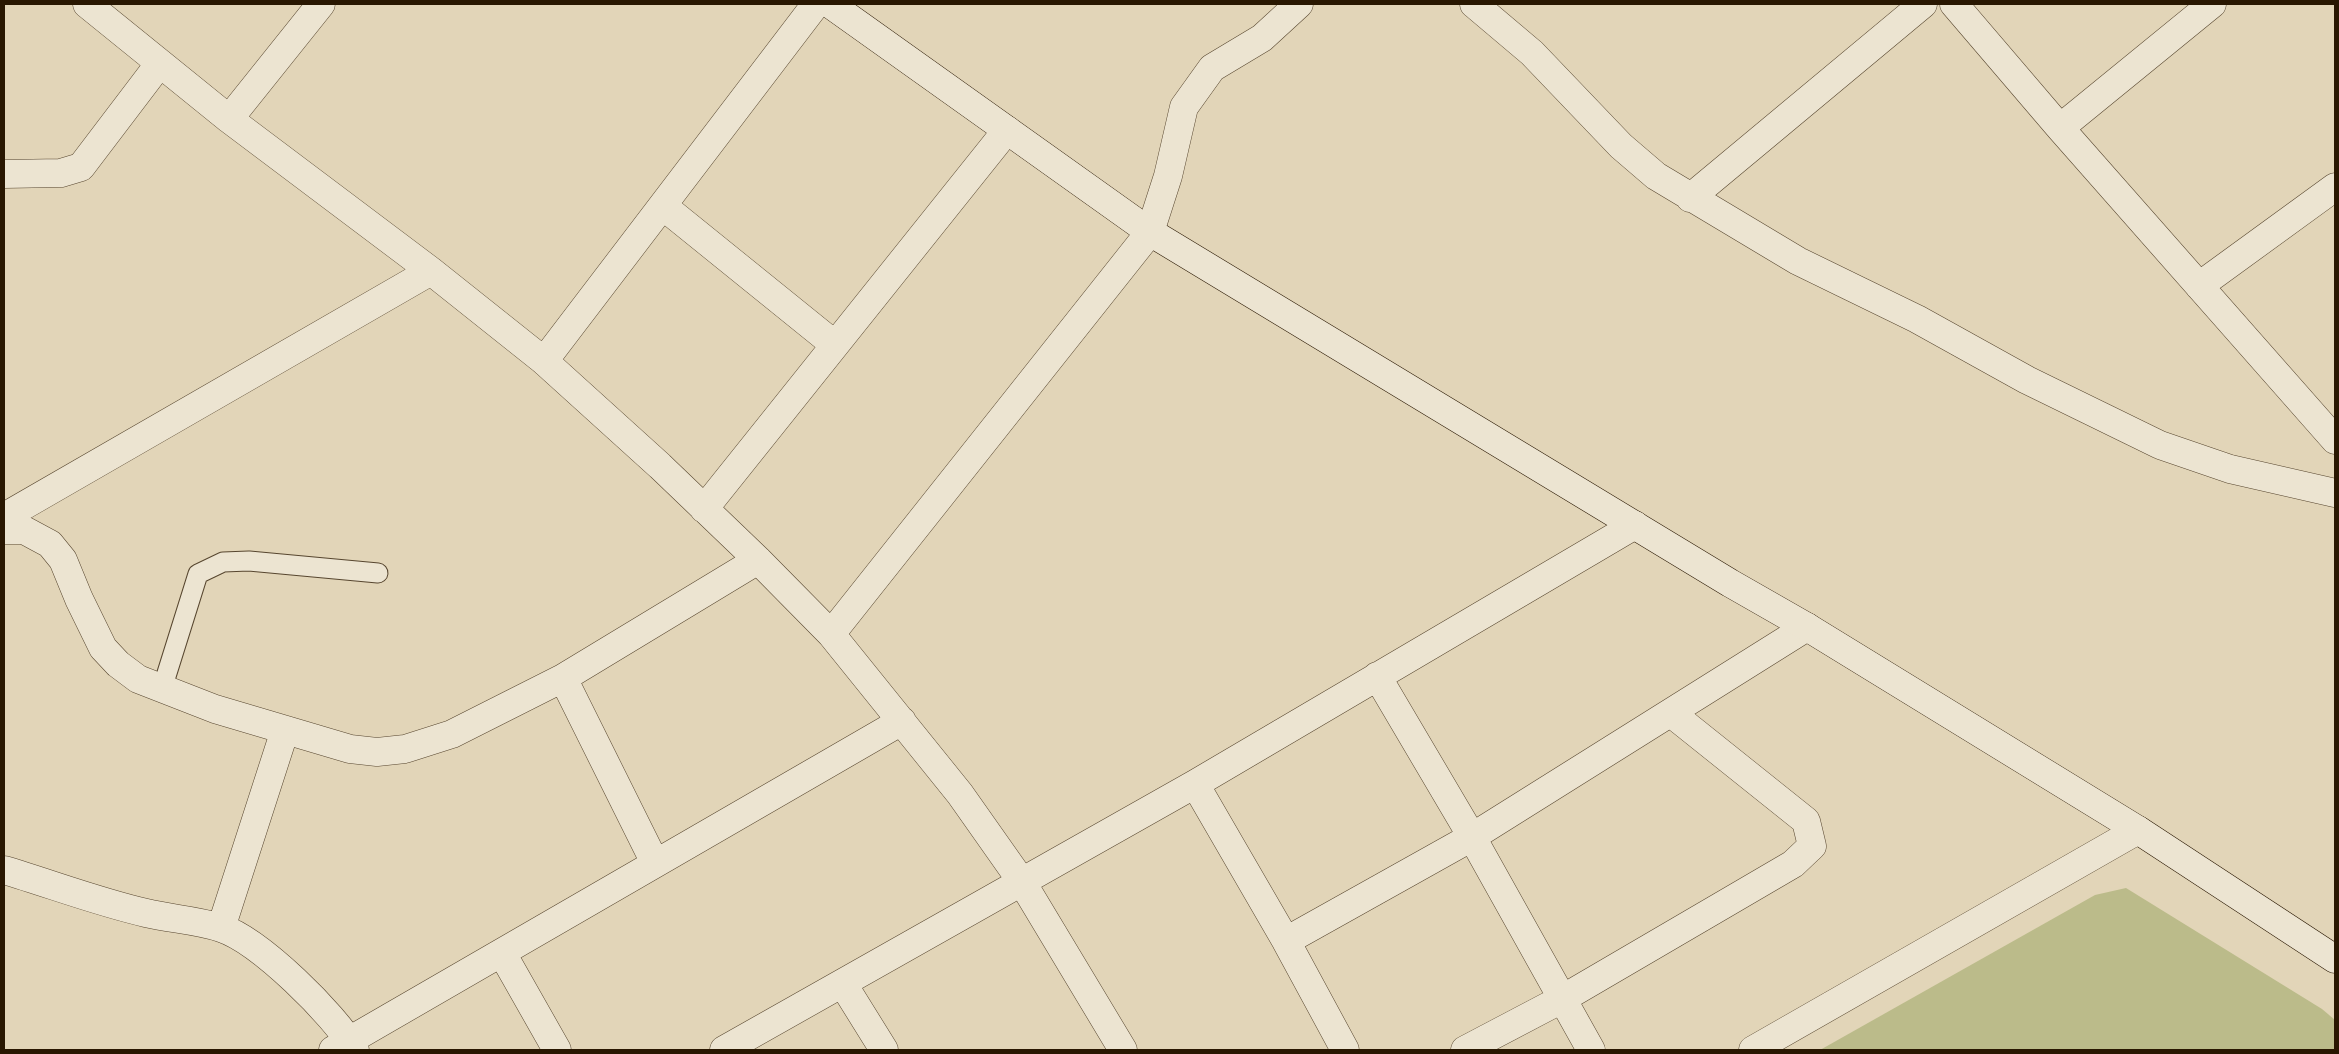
<!DOCTYPE html>
<html>
<head>
<meta charset="utf-8">
<style>
  body { margin:0 }
  #map { position:relative; width:2339px; height:1054px; overflow:hidden; background:#e2d5b8; font-family:"Gentium Book Plus",serif }
  canvas { display:block }
  .frame { position:absolute; inset:0; border:5px solid #291701; pointer-events:none }
</style>
</head>
<body>
<div id="map">
<canvas width="2339" height="1054"></canvas>
<div class="frame"></div>
</div>
<script>
const ctx = document.querySelector('canvas').getContext('2d');
ctx.lineJoin = 'round';
function fillPath(path, color) { ctx.fillStyle = color; ctx.fill(path, 'evenodd'); }
function strokePath(path, color, width, dash) { ctx.strokeStyle = color; ctx.lineWidth = width; ctx.lineCap = dash ? 'butt' : 'round'; ctx.setLineDash(dash || []); ctx.stroke(path); }
fillPath(new Path2D(`
  M2126,888L2322,1009L2335,1020V1050H1820L2095,895Z`), '#bbbb8a');
const service = new Path2D(`
  M162,689L198,574L223,562L249,561L378,573`);
const minor = new Path2D(`
  M87,4L229,119L431,271L544,361L660,466L758,560L831,634L960,794L1022,882L1123,1050
  M1474,4L1532,53L1621,146L1656,176L1798,261L1917,319L2027,380L2160,445L2230,469L2335,493
  M1954,4L2060,128L2335,440
  M229,119L321,4
  M2060,128L2212,4
  M4,174L61,173L81,167L160,63
  M1690,198L1923,4
  M663,206L835,345
  M2199,286L2335,187
  M544,361L816,4
  M704,509L1007,130
  M4,517L431,271
  M4,530H24L50,544L63,560L79,599L103,648L118,664L138,679L215,709L350,749L377,752L405,749L452,734L563,678L758,560
  M831,634L1150,232L1168,176L1184,107L1212,68L1262,38L1299,4
  M1377,676L1472,837L1591,1050
  M563,678L655,863
  M1195,784L1286,941L1345,1050
  M4,870C51,884 98,902 146,913C171,919 197,920 221,928C260,941 334,1014 355,1050
  M221,928L285,730
  M1286,941L1472,837L1807,627
  M502,953L557,1050
  M843,984L884,1050
  M333,1050L902,721
  M724,1050L1195,784L1635,525
  M1465,1050L1562,999L1793,864L1812,846L1806,821L1671,713
  M1753,1050L2138,830`);
const secondary = new Path2D(`
  M830,4L1150,232L1730,583L1807,627L2138,830L2335,959`);
strokePath(service, '#57462f', 21);
strokePath(minor, '#57462f', 29);
strokePath(secondary, '#291701', 29);
strokePath(service, '#ece4d1', 19);
strokePath(minor, '#ece4d1', 28);
strokePath(secondary, '#ece4d1', 28);
</script>
</body>
</html>
